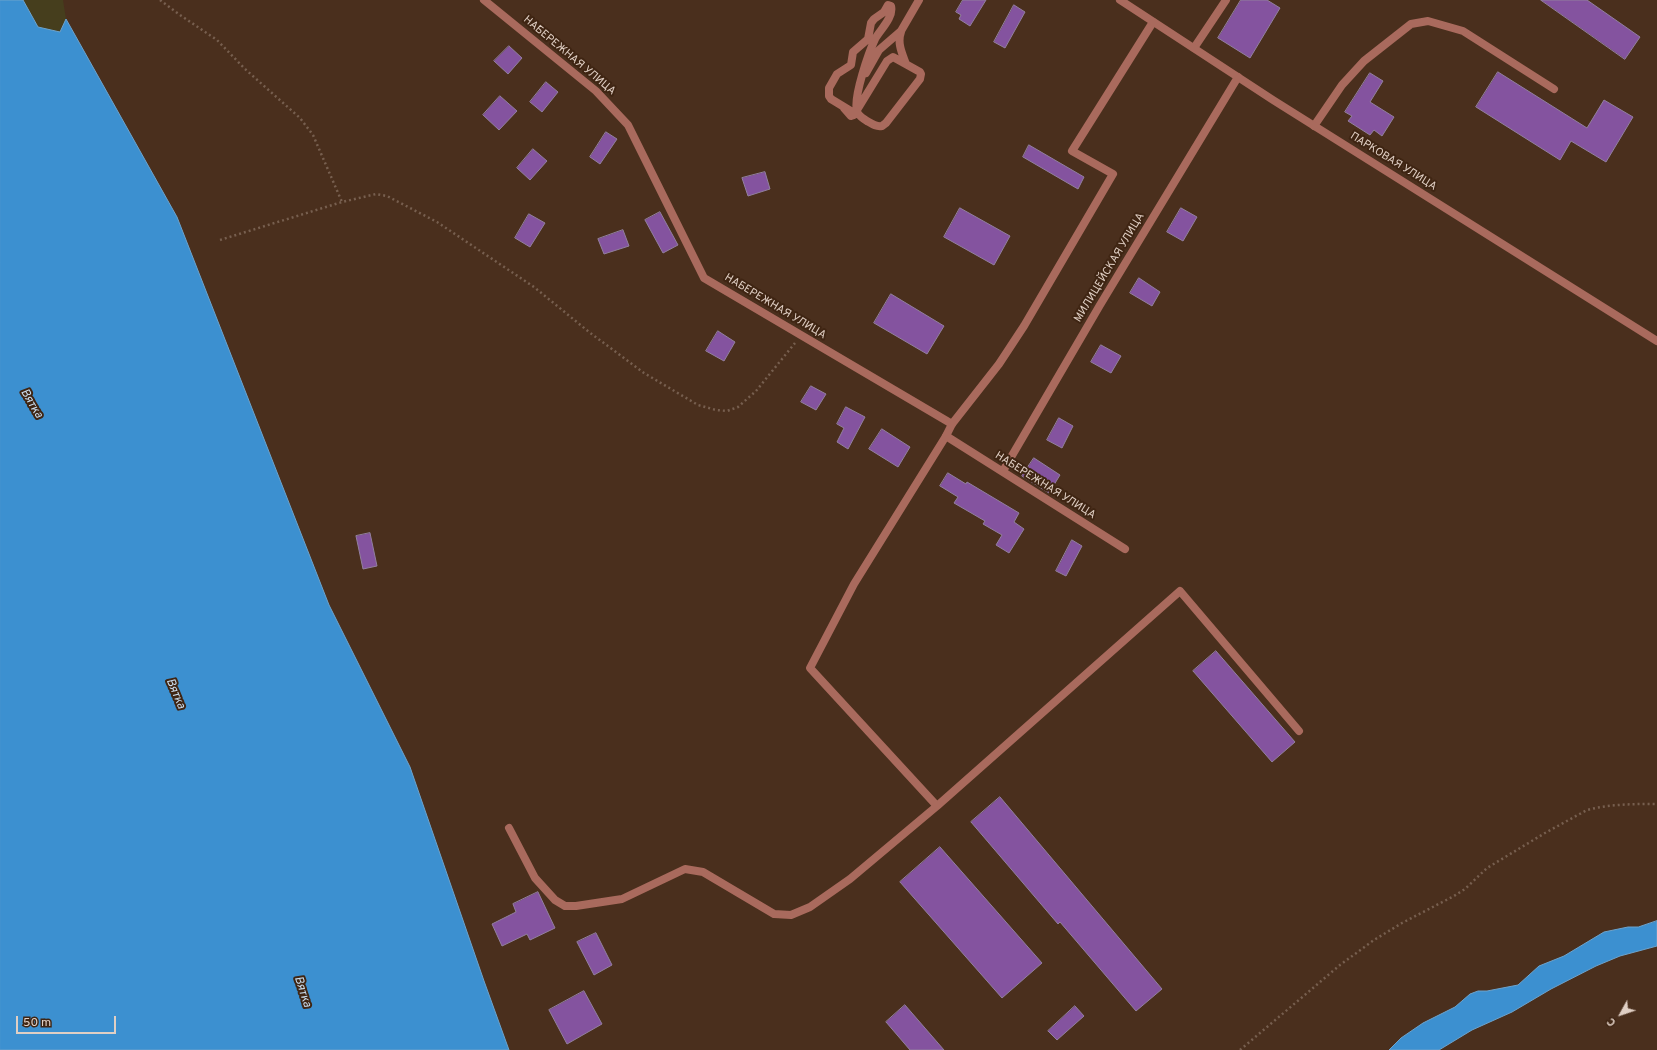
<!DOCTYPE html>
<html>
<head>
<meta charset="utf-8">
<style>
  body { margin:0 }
  #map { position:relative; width:1657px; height:1050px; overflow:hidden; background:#4a2f1d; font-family:Overpass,sans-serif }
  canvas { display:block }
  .north { position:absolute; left:1601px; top:994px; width:40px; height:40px; -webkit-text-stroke:3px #3f2513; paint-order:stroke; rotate:230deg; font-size:11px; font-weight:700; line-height:16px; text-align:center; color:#e0cfc4 }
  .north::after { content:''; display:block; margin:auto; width:14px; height:18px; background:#e0cfc4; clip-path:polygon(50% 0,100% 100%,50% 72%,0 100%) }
  .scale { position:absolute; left:16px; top:1016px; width:100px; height:18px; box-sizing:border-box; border:2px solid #e0cfc4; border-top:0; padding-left:5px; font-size:12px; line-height:14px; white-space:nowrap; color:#e0cfc4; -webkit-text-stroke:3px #3f2513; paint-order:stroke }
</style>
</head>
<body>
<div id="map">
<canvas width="1657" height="1050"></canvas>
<div class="north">С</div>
<div class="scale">50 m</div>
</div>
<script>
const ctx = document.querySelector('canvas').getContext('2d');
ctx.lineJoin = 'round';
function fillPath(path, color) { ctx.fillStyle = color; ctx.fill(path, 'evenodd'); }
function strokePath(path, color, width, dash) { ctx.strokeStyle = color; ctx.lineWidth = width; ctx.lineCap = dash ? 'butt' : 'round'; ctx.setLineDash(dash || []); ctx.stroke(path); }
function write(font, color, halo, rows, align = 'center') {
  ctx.font = font + ' Overpass,sans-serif'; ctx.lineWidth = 4; ctx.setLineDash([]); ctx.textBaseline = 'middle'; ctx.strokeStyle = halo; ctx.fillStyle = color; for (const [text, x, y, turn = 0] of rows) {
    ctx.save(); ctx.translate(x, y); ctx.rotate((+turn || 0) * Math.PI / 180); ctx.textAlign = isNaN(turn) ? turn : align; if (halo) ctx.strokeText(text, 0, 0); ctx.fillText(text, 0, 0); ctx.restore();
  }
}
fillPath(new Path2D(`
  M23,0H63L66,19L60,32L38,27Z`), '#463e1d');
const water = new Path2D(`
  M0,0H23L38,27L60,32L66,19L177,217L329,605L410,767L484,981L509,1050H0Z
  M1657,921V946L1620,956L1596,966L1551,989L1512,1012L1472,1030L1439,1050H1389L1401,1038L1423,1023L1455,1007L1470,994L1478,991H1487L1518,985L1539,966L1564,956L1604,932L1628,927H1638Z`);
fillPath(water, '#3c90d0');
strokePath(water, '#6da3cc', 1);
const building = new Path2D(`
  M963,0H986L970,26L959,19L961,15L956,12Z
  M1241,0H1267L1280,8L1250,58L1218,38Z
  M1541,0H1587L1640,37L1625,59Z
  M1014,5L1025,12L1005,48L994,42Z
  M509,46L522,58L508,74L494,61Z
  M1498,72L1587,128L1604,100L1633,117L1606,162L1571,141L1560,160L1476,107Z
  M1370,73L1383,81L1370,102L1394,117L1382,136L1374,130L1370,135L1348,121L1352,116L1345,112Z
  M546,82L558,92L542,112L530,102Z
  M500,96L517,111L499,130L483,115Z
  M606,132L617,139L600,164L590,157Z
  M1029,145L1084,177L1078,189L1023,157Z
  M533,149L547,161L530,180L517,168Z
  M765,172L770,189L748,196L742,178Z
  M960,208L1010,236L994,265L944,237Z
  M1181,208L1197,217L1183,241L1167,232Z
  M660,212L678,245L663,253L645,220Z
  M529,214L545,223L530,247L515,238Z
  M623,230L629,246L604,254L598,239Z
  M1139,278L1160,292L1152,306L1130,293Z
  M891,294L944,326L927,354L874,323Z
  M718,331L735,342L724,361L706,351Z
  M1101,345L1121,356L1111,373L1091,362Z
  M811,386L826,394L816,410L801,402Z
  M846,407L865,417L848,449L837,442L844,428L837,424Z
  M1059,418L1073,426L1062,448L1047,440Z
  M882,429L910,447L898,467L869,449Z
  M1034,458L1060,475L1049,493L1022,476Z
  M948,473L966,484L967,482L1019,513L1014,522L1024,529L1009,553L996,545L1002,535L983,524L985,521L954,503L958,497L940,486Z
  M370,533L377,566L363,569L356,536Z
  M1072,540L1082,546L1066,576L1056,571Z
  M1216,651L1295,742L1272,762L1193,671Z
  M1000,797L1162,989L1136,1011L1060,922L1058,924L971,822Z
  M940,847L1042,963L1002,998L900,882Z
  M538,892L555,928L530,940L527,934L502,946L492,924L516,912L513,904Z
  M596,933L612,965L594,975L577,942Z
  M584,991L602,1024L567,1044L549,1010Z
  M905,1005L944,1050H910L886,1022Z
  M1075,1006L1084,1016L1057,1040L1048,1031Z`);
fillPath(building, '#84539f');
strokePath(building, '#92809e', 1);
strokePath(new Path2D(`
  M160,0L180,15L217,40L245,69L300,118L313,135L342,202
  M220,240L342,202L376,194L387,196L437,222L534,287L589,332L644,373L698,405L716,410L727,411L738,407L756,391L795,343
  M1240,1050L1340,965L1374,940L1402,923L1454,896L1465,889L1487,868L1545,833L1587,810C1610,804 1633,804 1657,804`), '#775f4f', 2.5, [2, 3]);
strokePath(new Path2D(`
  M901,32C897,43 902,53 906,64
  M1194,48L1226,0
  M866,73L879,50L901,31L919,0
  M844,108L851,116L854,115L857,110L887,61L893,57L920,72L921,74L920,79L886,123L882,126C876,127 872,124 867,121C863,118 858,116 857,111C853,97 869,52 875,39C880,30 894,17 891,6L888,5L884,12L874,19L871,23L868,39L853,52L851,65L837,74L829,88V96L831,99L854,113
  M1314,126L1342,85L1364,61L1411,24L1428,21L1463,31L1554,89
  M952,424L999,364L1024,326L1113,174L1072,151L1153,22
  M937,806L1180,591L1299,731
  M509,828L535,878L555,900L565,906H576L622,899L685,869L703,872L774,914L791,915L810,907L850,879L937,806L810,668L854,584L946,436`), '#a96a5d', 8);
strokePath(new Path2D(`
  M484,0L596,91L628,125L704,278L952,424L946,436L1125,549
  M1003,471L1100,305L1238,77`), '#a96a5d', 8);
strokePath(new Path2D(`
  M1120,0L1273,100L1657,341`), '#a96a5d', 8);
write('11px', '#e0cfc4', '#3f2513', [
  ["НАБЕРЕЖНАЯ УЛИЦА",569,56,40],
  ["ПАРКОВАЯ УЛИЦА",1393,162,32],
  ["МИЛИЦЕЙСКАЯ УЛИЦА",1110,268,-59],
  ["НАБЕРЕЖНАЯ УЛИЦА",775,307,31],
  ["НАБЕРЕЖНАЯ УЛИЦА",1045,486,32]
]);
write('italic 12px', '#cbdeef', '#3f2513', [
  ["Вятка",31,404,59],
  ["Вятка",175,694,67],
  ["Вятка",302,992,72]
]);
</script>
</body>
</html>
